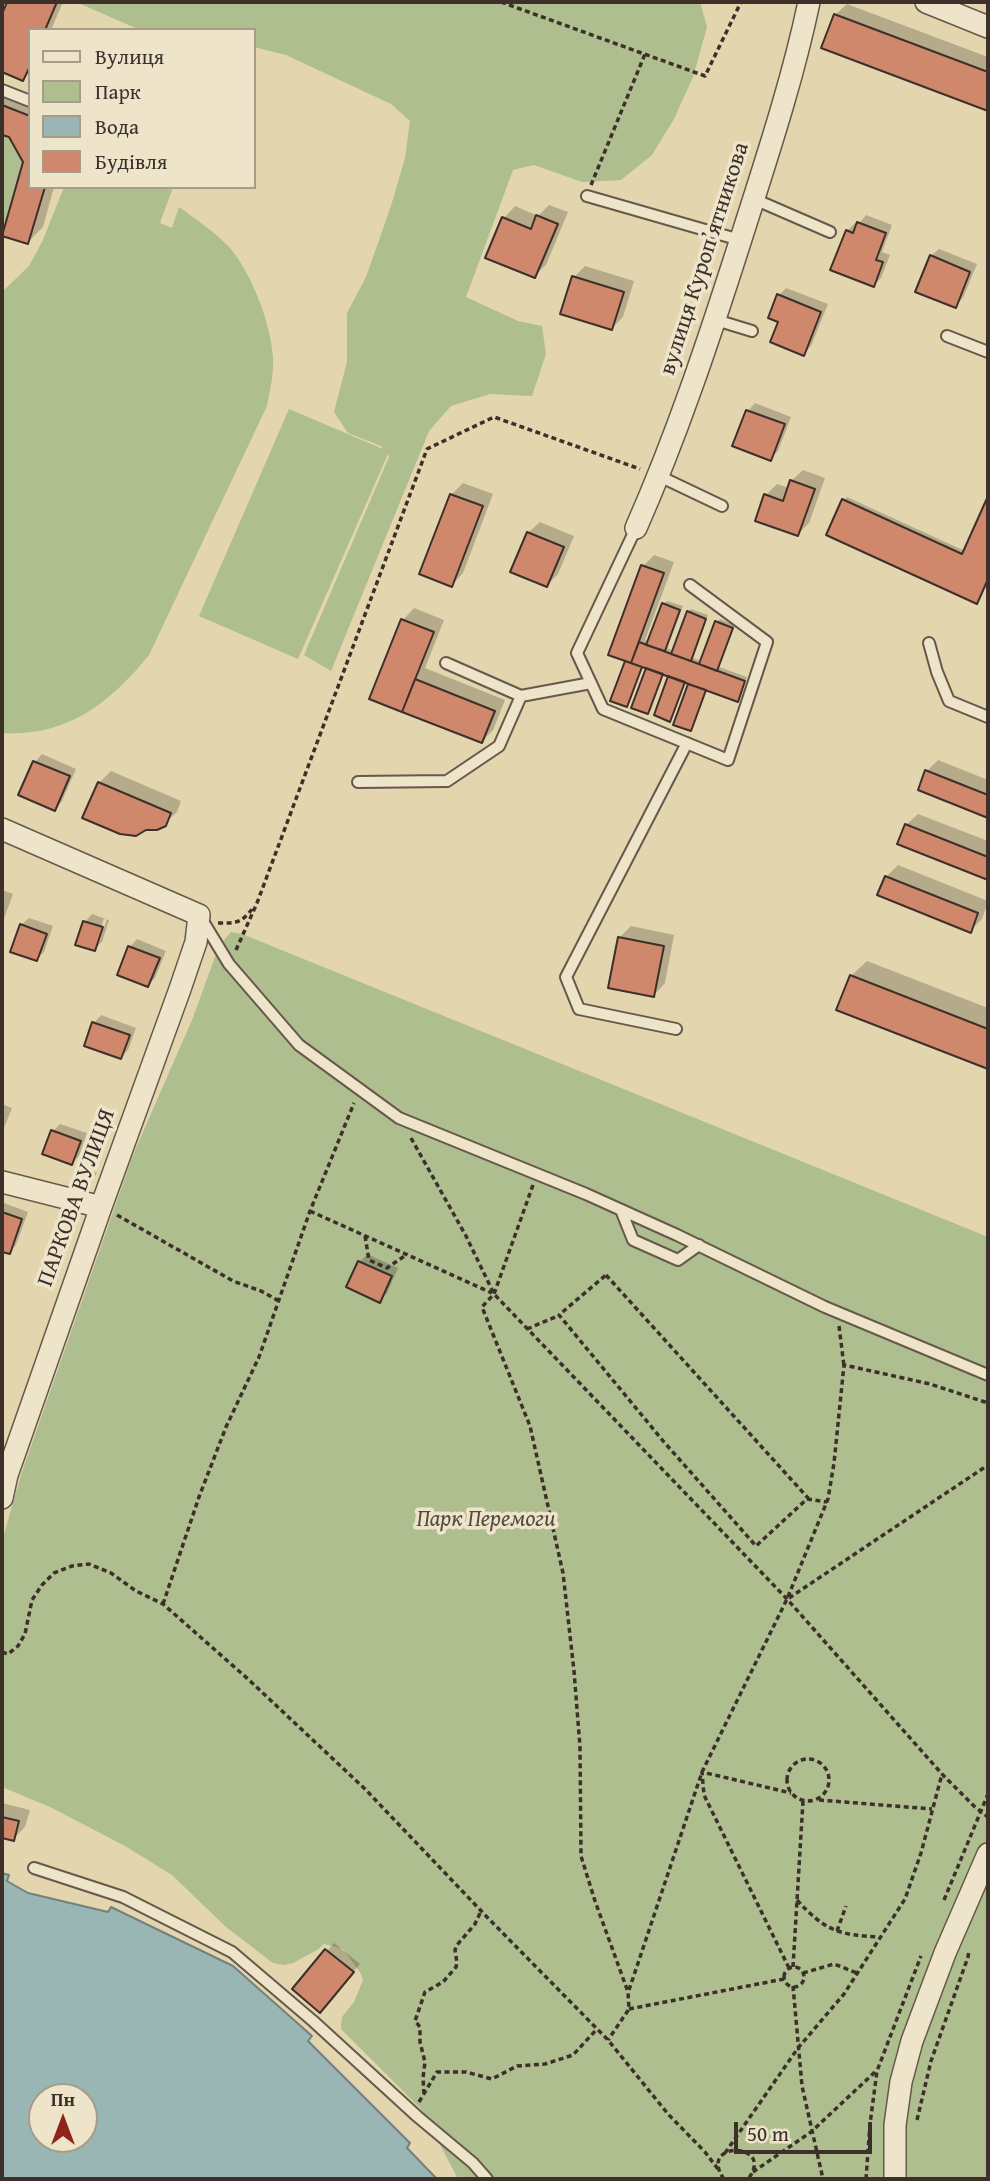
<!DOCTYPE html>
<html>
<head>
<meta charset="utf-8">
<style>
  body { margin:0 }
  #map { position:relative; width:990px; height:2181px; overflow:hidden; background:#e3d5ad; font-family:"Gentium Book Plus",serif }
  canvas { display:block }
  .frame { position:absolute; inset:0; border:4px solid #3d2f2a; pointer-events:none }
  .legend { position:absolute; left:28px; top:28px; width:228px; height:161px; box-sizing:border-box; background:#ede4ca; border:2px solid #a79c8a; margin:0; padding:9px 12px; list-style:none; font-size:21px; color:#3d2f2a }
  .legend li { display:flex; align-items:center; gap:14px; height:35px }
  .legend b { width:35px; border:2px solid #a79c8a }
  .north { position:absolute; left:28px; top:2083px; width:70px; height:70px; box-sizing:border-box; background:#ede4ca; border:2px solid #a79c8a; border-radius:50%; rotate:0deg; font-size:19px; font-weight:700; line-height:28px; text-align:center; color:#3d2f2a }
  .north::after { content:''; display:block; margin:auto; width:24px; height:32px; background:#8f2418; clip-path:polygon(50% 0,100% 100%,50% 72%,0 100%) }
  .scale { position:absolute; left:734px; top:2122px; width:138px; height:32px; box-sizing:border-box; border:4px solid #3d2f2a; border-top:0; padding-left:9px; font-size:21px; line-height:24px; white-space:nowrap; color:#3d2f2a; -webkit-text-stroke:5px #ede4ca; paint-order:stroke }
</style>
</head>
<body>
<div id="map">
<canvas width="990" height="2181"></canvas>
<div class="frame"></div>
<ul class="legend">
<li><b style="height:9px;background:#ede4ca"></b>Вулиця</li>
<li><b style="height:19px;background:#aebe8e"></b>Парк</li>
<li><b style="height:19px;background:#99b6b4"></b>Вода</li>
<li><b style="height:19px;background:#d0886c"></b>Будівля</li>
</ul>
<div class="north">Пн</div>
<div class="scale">50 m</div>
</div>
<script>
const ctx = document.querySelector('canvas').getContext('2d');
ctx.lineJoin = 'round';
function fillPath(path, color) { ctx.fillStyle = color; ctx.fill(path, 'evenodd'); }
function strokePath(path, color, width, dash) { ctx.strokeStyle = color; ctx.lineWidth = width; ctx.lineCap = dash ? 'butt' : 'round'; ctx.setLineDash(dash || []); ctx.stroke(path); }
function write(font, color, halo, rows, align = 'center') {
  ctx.font = font + ' "Gentium Book Plus",serif'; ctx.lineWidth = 7; ctx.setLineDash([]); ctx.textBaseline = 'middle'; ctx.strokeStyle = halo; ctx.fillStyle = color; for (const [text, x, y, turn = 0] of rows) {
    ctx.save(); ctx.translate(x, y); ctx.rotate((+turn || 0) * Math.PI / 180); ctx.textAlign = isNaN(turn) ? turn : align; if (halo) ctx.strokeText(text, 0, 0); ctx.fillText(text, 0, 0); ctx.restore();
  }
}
fillPath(new Path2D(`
  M76,2H700L707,27L693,77L674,119L652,155L621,180L582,182L534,165L513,170L466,297L518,321L542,326L546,354L532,396L490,394L451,406L429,431L331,671L304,655L389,457L388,454L298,659L199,616L289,409L383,449L381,446L348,433L334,412L347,362V313L366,277L391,206L405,158L410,121L391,104L286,55L254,47V30H140Z
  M2,135L9,137L23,162L2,236Z
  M64,187H173L160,223L172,228L179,207C197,220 215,232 230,248C252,274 271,324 273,358C274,374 270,390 267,406L149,655C110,703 67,737 2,733V292L29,266L43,240Z
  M231,932L242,934L988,1237V2179H458L422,2110L341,2029L342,2017L354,2002L363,1980L360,1972L343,1949L324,1944L317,1950L293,1963L284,1965L273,1963L226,1927L172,1875L125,1846L50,1807L2,1787V1541L22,1472L133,1155L192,1020L219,946Z`), '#aebe8e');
const water = new Path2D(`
  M2,1873L9,1875L7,1881L28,1893L108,1912L111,1907L233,1966L312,2036L308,2041L410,2143L407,2148L437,2179H2ZM42,2097H84V2139H42Z`);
fillPath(water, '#99b6b4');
strokePath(water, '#74807d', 2);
fillPath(new Path2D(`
  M9,2H63L51,30H30V72L23,79L2,70V18Z
  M847,4L988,57V109L823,47L835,15Z
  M2,85L30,94V187H54L43,227L28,242L25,162L10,136L2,133Z
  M549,205L568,212L546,265L534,276L504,218L515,206L538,216Z
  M866,215L892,225L882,252L890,255L881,278L874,285L847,231L855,223L858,225Z
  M939,249L977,264L963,298L955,306L931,256Z
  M585,266L634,281L623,317L612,328L574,277Z
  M786,288L828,304L811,346L804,354L780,321L779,295Z
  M755,403L791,417L778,451L770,459L734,445L748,411Z
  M803,470L825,478L809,523L798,534L766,495L777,484L789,488L791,481Z
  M463,483L493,494L463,573L452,585L422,573L452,494Z
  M847,497L965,551L988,500V580L980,599L976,602L844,500Z
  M540,522L574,536L558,574L547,585L528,533Z
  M654,555L674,562L645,640L649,642L663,604L667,601L683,606L667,648L674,651L688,612L691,609L708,615L693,658L702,661L717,622L720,619L735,625L719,667L747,677L740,697L737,700L707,689L694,726L691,729L676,724L691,683L686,681L673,716L670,719V675L664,673L651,709L648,712V667L643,665L630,702L627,705L626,662L643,566Z
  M414,608L444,620L425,668L505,700L493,730L482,741L371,698L403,620Z
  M42,754L76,769L62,801L55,809L35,762Z
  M938,760L988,780V816L920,789L927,771Z
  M111,771L181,801L177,812L164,824L99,783Z
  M918,814L988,841V878L899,843L906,825Z
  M898,865L988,901L982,919L970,931L886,877Z
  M2,890L13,894L2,924Z
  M92,914L109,920L102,942L94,949L85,922ZM104,918L107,919L99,943H96Z
  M29,918L53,926L44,952L37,959L21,925Z
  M631,926L674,935L665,983L654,995L619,938Z
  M137,939L166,951L155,978L148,985L130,947Z
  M867,961L988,1008V1067L839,1009L851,976Z
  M101,1015L136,1028L128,1050L121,1057L94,1023Z
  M2,1104L12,1108L2,1133Z
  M60,1124L87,1133L79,1156L72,1163L53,1131Z
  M92,1171L97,1173L92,1180L87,1178Z
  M4,1203L28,1212L16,1245L9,1252L2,1250V1204Z
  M367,1254L398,1268L387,1293L379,1300L360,1262Z
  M2,1803L30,1810L25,1827L13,1839L2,1836Z
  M334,1943L360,1964L327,2003L294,1989Z`), '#0003');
const building = new Path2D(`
  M7,2H57L45,30H30V66L23,81L2,72V14Z
  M834,14L988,72V111L821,48Z
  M2,105L30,116V187H45L28,244L2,236L23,162L9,137L2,135Z
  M536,215L558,224L535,278L485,258L502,217L531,229Z
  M857,222L886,233L876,260L883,262L874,287L830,270L846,230L853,233Z
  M930,255L970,272L956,308L915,292Z
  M572,276L624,292L612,330L560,314Z
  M777,294L821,312L804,356L770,342L778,322L768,318Z
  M746,410L785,424L771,461L732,446Z
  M790,480L815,489L798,536L755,521L764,494L783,501Z
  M450,494L483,506L452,587L419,574Z
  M988,496V579L977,604L826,535L842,499L962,554Z
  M527,532L564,547L547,587L510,572Z
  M641,565L664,573L631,663L608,655Z
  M662,603L680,610L665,651L646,645Z
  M687,611L706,619L691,661L671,654Z
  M401,619L434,632L402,712L369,699Z
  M715,621L733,628L717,671L699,664Z
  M639,642L745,681L738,702L631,663Z
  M625,661L642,667L627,707L610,701Z
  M646,668L663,674L648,714L631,708Z
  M668,676L685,682L670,722L654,715Z
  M415,679L495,711L482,743L402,712Z
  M688,684L706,690L691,731L673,725Z
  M33,761L70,776L55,811L18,795Z
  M925,770L988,795V818L918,790Z
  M98,782L171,813L166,826L157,830H146L136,836L120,834L82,818Z
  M905,824L988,857V880L897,844Z
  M885,876L978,913L971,933L877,895Z
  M83,921L103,927L95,951L75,945Z
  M20,924L47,934L37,961L10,952Z
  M618,937L664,946L654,997L608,988Z
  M128,946L160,958L148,987L117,975Z
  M850,975L988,1029V1069L836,1010Z
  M92,1022L130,1035L121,1059L84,1046Z
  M51,1130L81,1141L72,1165L42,1154Z
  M2,1212L22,1219L10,1254L2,1252Z
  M358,1261L392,1276L380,1303L346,1287Z
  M2,1817L19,1821L14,1841L2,1838Z
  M325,1949L354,1972L320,2013L292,1989Z`);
fillPath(building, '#d0886c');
strokePath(building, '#3d2f2a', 2);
const service = new Path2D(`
  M2,90L30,101
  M587,196L740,240
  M754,199L830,232
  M716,320L752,331
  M947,336L988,352
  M659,476L722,506
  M636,528L577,653L603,709L728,760L767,642L690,585
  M929,643L937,672L949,701L988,717
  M446,663L521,696L591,683
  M358,782L447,781L499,746L521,696
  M201,918L229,964L299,1045L399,1118L586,1194L677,1235L825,1307L988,1375
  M676,1029L579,1009L566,977L687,743
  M621,1210L633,1240L678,1260L699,1245
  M34,1868L123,1897L232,1952L313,2021L418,2117L473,2163L487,2179`);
const minor = new Path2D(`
  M926,2L988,27
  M636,528C677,435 709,339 740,242C765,163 792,83 809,2
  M2,829L199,915L196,942L180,989L101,1207L7,1475L2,1498
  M2,1182L101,1207
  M895,2179V2125L901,2082L912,2041L945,1953L988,1854`);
strokePath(service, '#66584b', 14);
strokePath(minor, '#66584b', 24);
strokePath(new Path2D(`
  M501,2L705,76L741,2
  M591,185L645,54
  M218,923C238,923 241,923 253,908
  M236,950L257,903L427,449L494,417L640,469
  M411,1138L466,1236L494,1294L787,1599L942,1774L975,1807L988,1817
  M533,1185L494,1294L482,1307L530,1426L563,1573L574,1671L580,1747L581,1856L595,1901L628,1992L629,2009L608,2040
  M310,1211L492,1293
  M117,1215L233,1281L261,1291L279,1301
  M365,1236L369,1260L387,1268L406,1255
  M606,1275L808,1498L756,1546L664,1442L559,1315Z
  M839,1326L844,1366
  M527,1329L560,1315
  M807,1499L827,1502
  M789,1598L988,1465
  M163,1604L199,1497L226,1427L259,1357L310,1211L354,1103
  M2,1652L8,1654L18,1646L25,1634L32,1600L42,1585L54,1573L72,1566L89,1564L111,1573L136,1591L163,1604L248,1679L365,1789L486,1916L608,2040L668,2114L705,2152L718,2169
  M787 1780a21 21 0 1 1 42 0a21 21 0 1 1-42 0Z
  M819,1800L932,1809
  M797,1900C825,1931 839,1935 879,1937
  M944,1900L988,1794
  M837,1931L846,1906
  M793,1967L803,1801
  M784 1977a10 10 0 1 1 20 0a10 10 0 1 1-20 0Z
  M789,1968L704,1795L702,1772L791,1793
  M803,1973L834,1964L857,1973
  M793,1986L802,2086L823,2179
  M629,1990L702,1772L787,1599L828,1499L834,1463L844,1365L930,1384L988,1403
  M629,2009L784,1979
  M424,2094L423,2078L425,2062L420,2042V2027L415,2021L425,1992L443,1982L456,1967L457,1963L455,1950L457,1945L475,1924L481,1911
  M419,2102L437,2072H466L492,2079L517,2066L545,2064L573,2055L597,2029
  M917,2120L931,2061L968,1957L969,1950
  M725,2153L798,2048L844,1994L905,1899L921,1853L942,1774
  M753,2172L811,2132L875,2072
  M724,2179C696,2140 777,2142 748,2179
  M866,2179L870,2124L877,2071L921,1956`), '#3d2f2a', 3.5, [5, 3.5]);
strokePath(service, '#ede4ca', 10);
strokePath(minor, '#ede4ca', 21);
write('23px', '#3d2f2a', '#ede4ca', [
  ["вулиця Куропʼятникова",705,259,-72],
  ["ПАРКОВА ВУЛИЦЯ",77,1198,-70]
]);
write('italic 23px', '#544c3e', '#ede4ca', [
  ["Парк Перемоги",486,1520]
]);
</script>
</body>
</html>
